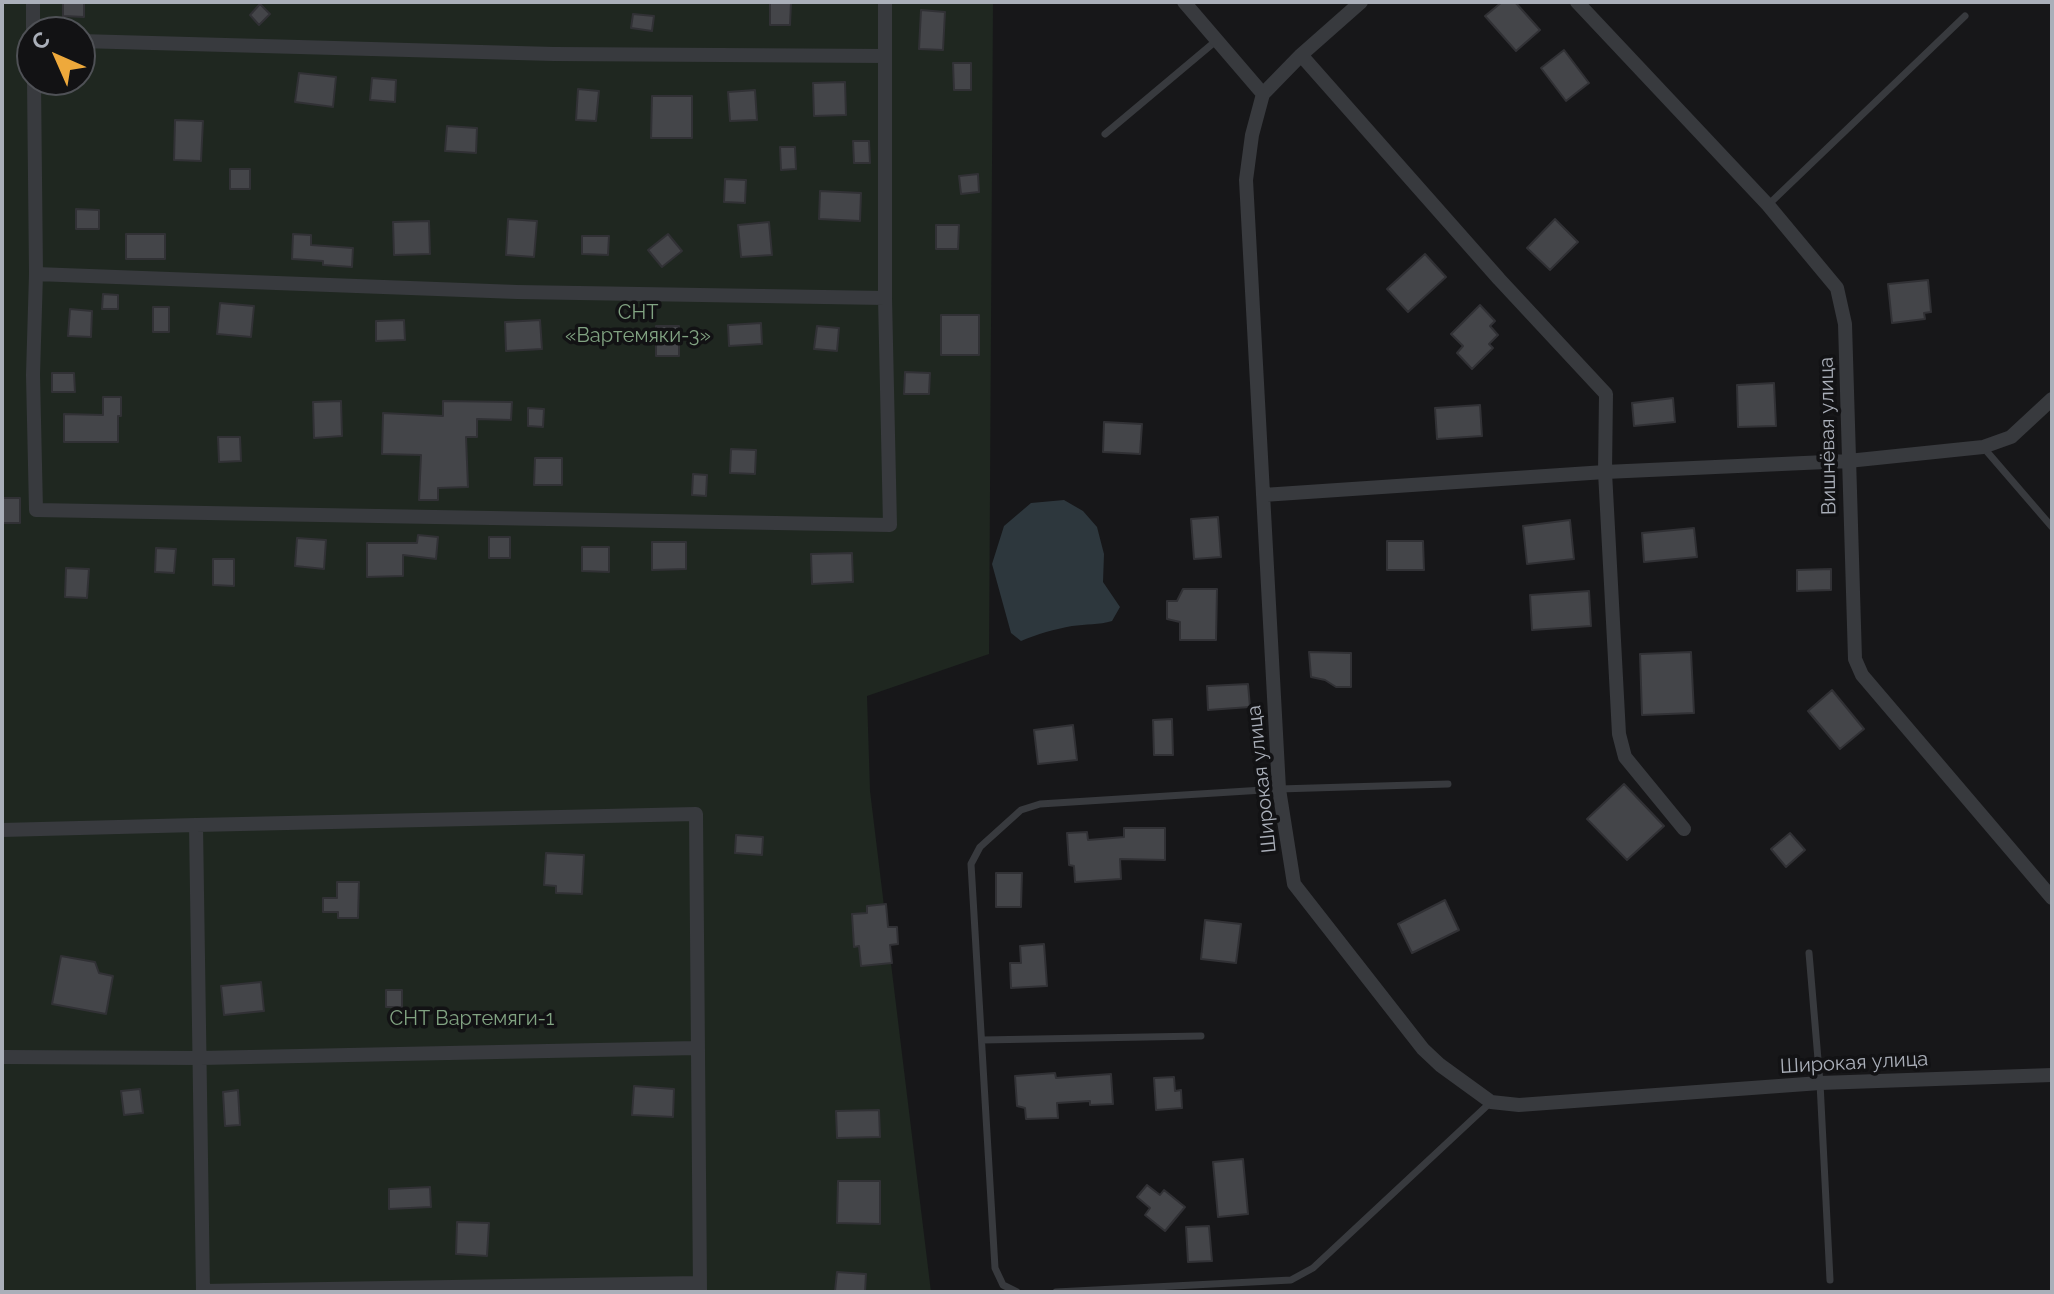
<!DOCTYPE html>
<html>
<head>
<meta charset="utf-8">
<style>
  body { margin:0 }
  #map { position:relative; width:2054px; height:1294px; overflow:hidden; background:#171719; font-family:Raleway,sans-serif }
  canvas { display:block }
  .frame { position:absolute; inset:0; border:4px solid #aaafb9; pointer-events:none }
  .north { position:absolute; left:16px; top:16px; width:80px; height:80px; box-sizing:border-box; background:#121214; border:2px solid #4f5156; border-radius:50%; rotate:315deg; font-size:22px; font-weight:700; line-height:32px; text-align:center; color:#aaafb9 }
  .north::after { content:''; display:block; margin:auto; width:28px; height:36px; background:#eea93b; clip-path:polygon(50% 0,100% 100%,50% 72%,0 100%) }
</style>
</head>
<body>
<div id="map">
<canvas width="2054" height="1294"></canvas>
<div class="frame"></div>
<div class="north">С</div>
</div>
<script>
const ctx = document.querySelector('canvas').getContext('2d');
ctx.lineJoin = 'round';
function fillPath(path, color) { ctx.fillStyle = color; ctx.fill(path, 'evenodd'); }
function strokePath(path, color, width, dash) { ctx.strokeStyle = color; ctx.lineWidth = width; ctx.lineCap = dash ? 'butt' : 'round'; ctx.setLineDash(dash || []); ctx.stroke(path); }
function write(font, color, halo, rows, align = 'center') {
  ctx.font = font + ' Raleway,sans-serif'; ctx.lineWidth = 7; ctx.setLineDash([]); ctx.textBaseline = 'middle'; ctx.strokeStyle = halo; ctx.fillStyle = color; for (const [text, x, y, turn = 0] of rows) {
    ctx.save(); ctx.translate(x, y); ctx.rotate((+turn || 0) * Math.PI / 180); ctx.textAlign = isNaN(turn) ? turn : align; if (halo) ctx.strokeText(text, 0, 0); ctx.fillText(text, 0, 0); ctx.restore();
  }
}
fillPath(new Path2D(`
  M2,2H993L989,654L867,696L870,791L931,1292H2ZM32,32H80V80H32Z`), '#1f2720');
fillPath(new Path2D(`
  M1064,500L1083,511L1097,527L1104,554L1103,582L1120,607L1112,621C1099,625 1086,624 1072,626C1055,629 1037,634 1021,641L1011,633L992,564L1004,526L1031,503Z`), '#2d373d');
const building = new Path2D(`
  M63,2H84V17L63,16Z
  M770,2H791L790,25H770Z
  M1502,2H1515L1540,30L1516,51L1485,16Z
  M260,4L270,14L259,25L250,15Z
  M921,10L945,12L943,50L919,49Z
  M633,14L654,16L652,31L631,28Z
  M1564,50L1589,83L1566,101L1541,68Z
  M953,63H971V90H954Z
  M299,73L336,77L333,107L295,102Z
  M372,78L396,80L395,102L370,100Z
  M845,82L846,115L814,116L813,83Z
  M578,89L599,91L596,121L576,120Z
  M755,90L757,120L730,121L728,92Z
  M652,96H692V138H651Z
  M175,120L203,121L201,161L174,160Z
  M447,126L477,128L476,153L445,151Z
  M853,141H869L870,163H854Z
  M780,147H795L796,169L781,170Z
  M230,169H250V189H230Z
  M978,174L979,192L961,194L959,176Z
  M725,179L746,180L745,203L724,202Z
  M820,191L861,193L860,221L819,219Z
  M76,209L99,210V229H76Z
  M508,219L537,221L534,257L506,255Z
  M1555,219L1578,242L1550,270L1527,248Z
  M429,221L430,254L394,255L393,222Z
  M769,222L772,255L741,257L738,225Z
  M936,225H959L958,249H936Z
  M126,234H165V259H126Z
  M293,234L311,235V245L353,248L352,267L323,265V261L292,259Z
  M668,234L682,251L662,267L648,250Z
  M582,236H609L608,255L582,254Z
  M1425,254L1446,277L1408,312L1387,289Z
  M1928,280L1931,312L1924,313L1925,319L1892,323L1888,284Z
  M103,294L118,295V309H102Z
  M220,303L254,306L251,337L217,334Z
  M1480,305L1495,321L1490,326L1498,335L1489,344L1493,348L1472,369L1457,353L1463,346L1451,334Z
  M153,307H169V332H153Z
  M70,309L92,311L91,337L68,336Z
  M941,315H979V355H941Z
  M404,320L405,340L376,341V321Z
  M540,320L542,349L506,351L505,322Z
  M761,323L762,344L729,346L728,325Z
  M656,326H679V356H656Z
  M817,326L839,328L837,351L814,349Z
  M905,372L930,373L929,394H904Z
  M52,373H74L75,392H52Z
  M1774,383L1776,426L1738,427L1737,385Z
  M103,397H121V416H118V442H64V414L103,415Z
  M1673,398L1675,422L1634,426L1632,403Z
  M341,401L342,436L314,438L313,402Z
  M443,401L512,402L511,420L477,419V437H466L468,487L438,488V500H419L421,455L382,454L383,413L443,416Z
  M1480,405L1482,436L1437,439L1435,408Z
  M528,408L544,409L543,427L528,426Z
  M1104,422L1142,424L1140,454L1103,452Z
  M218,437H240L241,461L219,462Z
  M731,449L756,450L755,474L730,473Z
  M535,458H562V485H534Z
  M693,474L707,475L706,496L692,495Z
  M2,498H20V523H2Z
  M1218,517L1221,557L1194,559L1191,519Z
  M1570,520L1574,559L1527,564L1523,526Z
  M1694,528L1697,557L1644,562L1642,533Z
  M418,535L438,537L436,559L403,555V576L367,577V543H417Z
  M489,537H510V558H489Z
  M297,538L326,540L324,569L295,566Z
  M1387,541H1423L1424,570H1387Z
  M652,542H686V569L652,570Z
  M582,547H609V572L582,571Z
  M156,548L176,549L174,573L155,572Z
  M852,553L853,582L812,584L811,554Z
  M213,559H234V586L213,585Z
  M66,568L89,569L87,598L65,597Z
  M1831,569V590L1797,591V570Z
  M1183,589H1217L1216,640H1180V622L1167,619V601H1177Z
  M1589,591L1591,626L1532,630L1530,595Z
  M1309,652L1351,653V687H1336L1325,680L1311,677Z
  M1691,652L1694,713L1642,715L1640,654Z
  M1248,684L1250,707L1208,710L1207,686Z
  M1832,690L1864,729L1840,749L1808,711Z
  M1172,719L1173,755H1154L1153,720Z
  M1073,725L1077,760L1038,764L1034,730Z
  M1624,784L1664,826L1627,860L1587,819Z
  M1124,828H1165V860L1120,859L1121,879L1075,882L1074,866L1069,865L1067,833L1087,832L1088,840L1124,837Z
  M1790,833L1805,850L1786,867L1771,849Z
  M736,835L763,837L762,855L735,853Z
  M546,853L584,855L582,894L556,893V886L544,885Z
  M996,873H1022L1021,907H996Z
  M337,882H359L358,918H338V912H323V898H337Z
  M1445,900L1459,930L1412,953L1398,924Z
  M886,904L888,927H897L898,944L890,945L892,963L861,966L859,946L854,947L852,914L867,913V906Z
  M1205,920L1241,924L1236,963L1201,959Z
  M1044,944L1047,986L1011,988L1010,963H1021L1020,946Z
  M61,956L95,962L99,973L113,976L106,1014L52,1004Z
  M261,982L264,1011L224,1015L221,986Z
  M386,990H402V1007H386Z
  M1055,1073L1056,1078L1111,1074L1113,1104L1090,1105V1101L1057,1103L1058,1118L1026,1119L1025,1108L1017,1106L1015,1076Z
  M1174,1077L1175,1091L1181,1090L1182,1108L1156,1110L1154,1078Z
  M634,1086L674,1089L673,1117L632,1115Z
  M140,1089L143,1113L124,1115L121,1091Z
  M238,1090L240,1125L225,1126L223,1092Z
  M879,1110L880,1137L837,1138L836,1111Z
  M1243,1159L1248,1214L1218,1217L1213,1162Z
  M838,1181H880V1224L837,1223Z
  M1147,1185L1160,1195L1164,1190L1185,1207L1165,1231L1145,1215L1150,1208L1137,1197Z
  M430,1187L431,1207L389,1209V1189Z
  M457,1222L489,1223L487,1256L456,1254Z
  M1209,1226L1212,1261L1188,1262L1186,1227Z
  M837,1272L866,1274L865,1292L835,1291Z`);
fillPath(building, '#444549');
strokePath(building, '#313135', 2);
strokePath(new Path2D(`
  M1105,134L1217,40
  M1768,205L1965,16
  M1983,447L2052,527
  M1809,953L1820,1083L1830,1280
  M982,1040L1201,1036
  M1017,1292L1003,1285L995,1268L971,864L980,847L1021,810L1040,804L1279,789L1448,784
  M1056,1292L1291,1280L1313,1268L1491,1102`), '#383a3e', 7);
strokePath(new Path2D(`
  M33,2V32
  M1184,2L1263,94
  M1361,2L1301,55L1263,94L1252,135L1246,180L1279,789L1294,884L1423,1049L1440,1065L1491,1102L1519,1105L1820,1083L2052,1075
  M1577,2L1768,205L1837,288L1845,324L1855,659L1862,675L2052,898
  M80,41L554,54L885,56V298L890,525L36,510L33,375L36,274L517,292L885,298
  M1301,55L1499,279L1606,394L1605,472L1619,734L1625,757L1684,829
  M885,56V2
  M34,80L36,274
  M1263,495L1605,472L1848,461L1983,447L2011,437L2052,399
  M196,825L696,814L700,1292
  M2,830L196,825L203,1292
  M2,1057L200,1058L697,1048
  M203,1291L699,1283`), '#383a3e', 14);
write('20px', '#81a382', '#121214', [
  ["СНТ",638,313],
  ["«Вартемяки-3»",638,336],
  ["СНТ Вартемяги-1",472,1019]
]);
write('20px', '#aaafb9', '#121214', [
  ["Вишнёвая улица",1828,436,-91],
  ["Широкая улица",1262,779,-96],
  ["Широкая улица",1854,1063,-3]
]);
</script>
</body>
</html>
